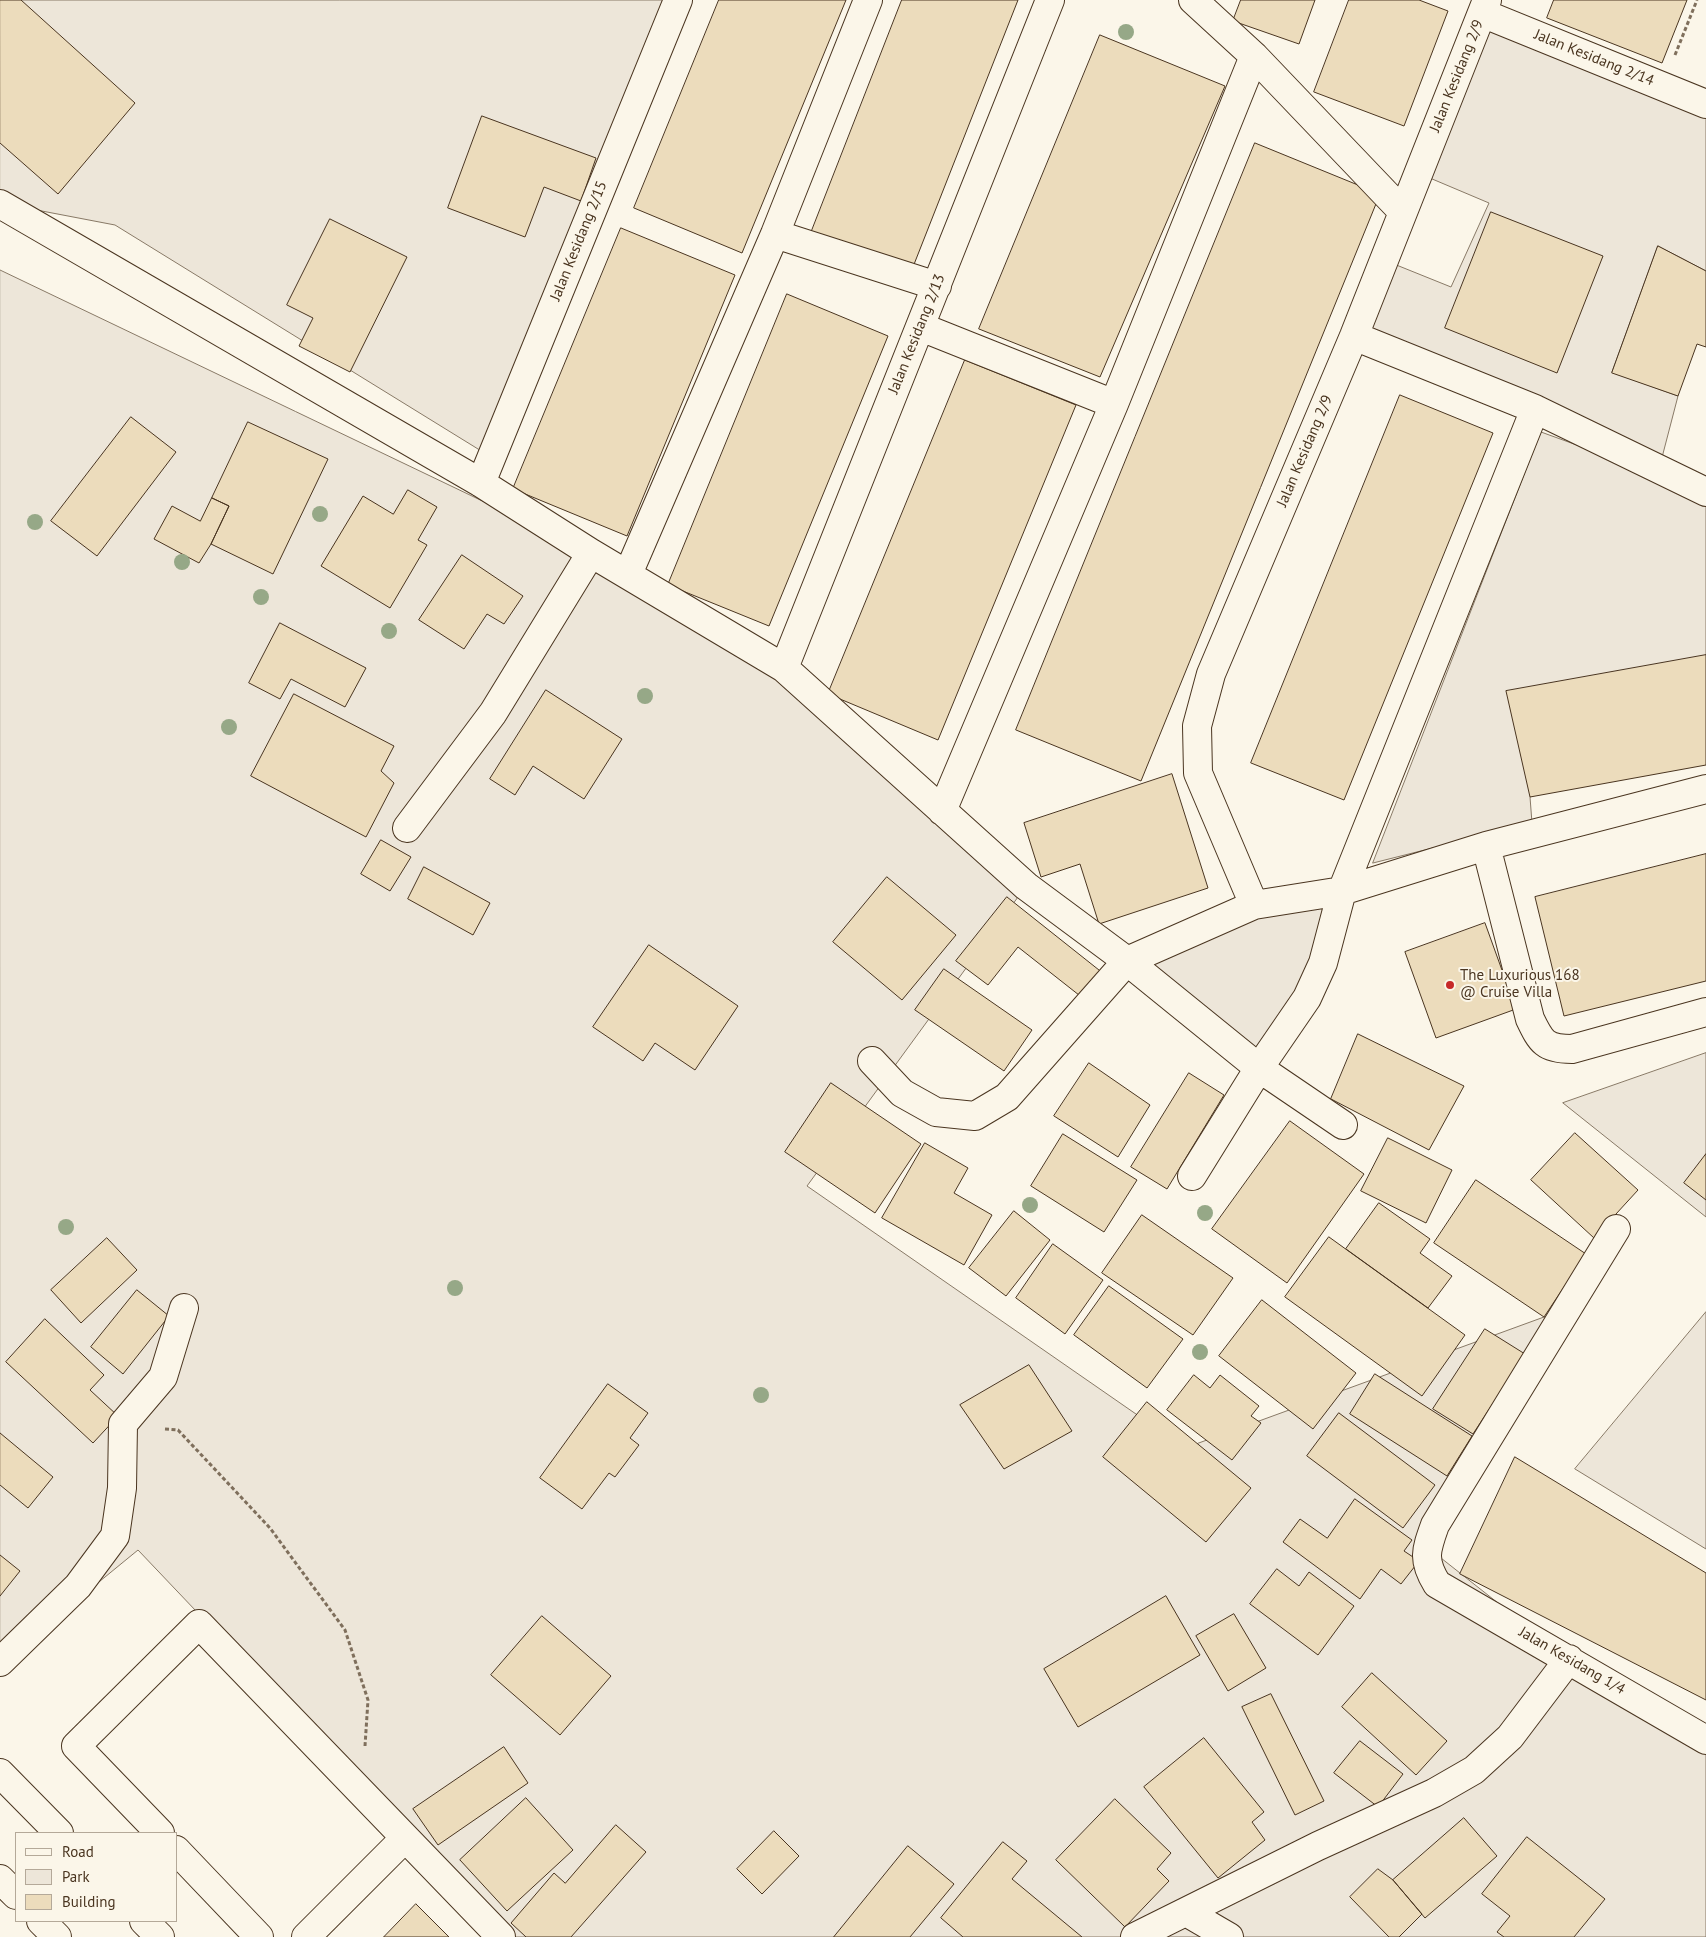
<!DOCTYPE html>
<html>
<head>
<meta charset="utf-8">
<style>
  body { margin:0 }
  #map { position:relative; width:1706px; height:1937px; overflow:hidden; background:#fbf6e9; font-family:"PT Sans",sans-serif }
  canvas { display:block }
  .legend { position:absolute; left:15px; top:1832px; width:162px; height:90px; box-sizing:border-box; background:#fbf6e9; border:1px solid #b4a999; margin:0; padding:6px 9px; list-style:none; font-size:15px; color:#4a3520 }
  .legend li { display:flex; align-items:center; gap:10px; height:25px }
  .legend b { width:25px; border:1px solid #b4a999 }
</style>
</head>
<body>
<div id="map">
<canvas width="1706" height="1937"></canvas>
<ul class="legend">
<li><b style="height:6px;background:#fbf6e9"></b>Road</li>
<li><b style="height:14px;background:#ede6d9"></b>Park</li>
<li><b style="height:14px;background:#ecdcbc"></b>Building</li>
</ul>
</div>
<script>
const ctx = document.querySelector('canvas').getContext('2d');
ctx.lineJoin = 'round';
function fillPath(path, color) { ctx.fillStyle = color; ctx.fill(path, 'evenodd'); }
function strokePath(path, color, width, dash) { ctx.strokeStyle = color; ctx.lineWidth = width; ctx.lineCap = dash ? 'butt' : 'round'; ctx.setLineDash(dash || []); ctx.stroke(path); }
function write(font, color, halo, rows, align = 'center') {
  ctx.font = font + ' "PT Sans",sans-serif'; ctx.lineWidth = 4; ctx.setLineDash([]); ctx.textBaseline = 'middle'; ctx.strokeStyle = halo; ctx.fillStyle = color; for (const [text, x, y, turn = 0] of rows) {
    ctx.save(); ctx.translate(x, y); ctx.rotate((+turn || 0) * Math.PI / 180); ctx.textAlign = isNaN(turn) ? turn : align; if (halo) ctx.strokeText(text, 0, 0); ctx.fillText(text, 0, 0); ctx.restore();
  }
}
const green = new Path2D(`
  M0,0H679L491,457L115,225L0,203Z
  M1482,13L1706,104V271L1658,246L1612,372L1678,396L1659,469L1354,336L1384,260L1451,287L1489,203L1418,173Z
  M0,270L591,553L784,668L1026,886L807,1186L1185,1448L1544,1317L1558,1324L1427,1547L1569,1659L1706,1740V1937H506L138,1550L0,1663Z
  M1541,432L1706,492V657L1530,797L1532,823L1373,863Z
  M1342,891L1259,1068L1129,964L1254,905Z
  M1706,1053V1217L1563,1103Z
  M1706,1312V1549L1575,1469Z`);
fillPath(green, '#ede6d9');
strokePath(green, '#887966', 1);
const building = new Path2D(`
  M0,0H21L135,103L58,194L0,143Z
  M719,0H846L742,253L634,208Z
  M902,0H1018L911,272L811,233Z
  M1241,0H1315L1299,44L1233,21Z
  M1349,0H1419L1448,11L1404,126L1314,92Z
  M1554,0H1687L1662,63L1547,18Z
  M1100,35L1225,86L1100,377L979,329Z
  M482,116L596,158L581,201L544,187L525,237L448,208Z
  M1255,143L1380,194L1141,781L1016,730Z
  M1491,212L1603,256L1557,373L1445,328Z
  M330,219L407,257L350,372L299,346L313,318L287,305Z
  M621,228L735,275L627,536L513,489Z
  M1658,246L1706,271V347L1697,344L1678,396L1612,373Z
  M787,294L888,336L769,626L668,585Z
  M965,360L1076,405L938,740L828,694Z
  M1400,395L1493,433L1344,800L1251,763Z
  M131,417L176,452L97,556L51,521Z
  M248,422L328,459L273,574L211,544L229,506L212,498Z
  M408,490L437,507L418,540L427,545L390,608L321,566L363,496L393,514Z
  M212,498L229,506L211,544L199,563L154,539L172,506L200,521Z
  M462,555L523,596L504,624L487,614L464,649L419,620Z
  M280,623L366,668L345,707L291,679L280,699L249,683Z
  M1706,655V765L1530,797L1506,691Z
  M546,690L622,739L584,799L533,766L515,795L490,779Z
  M294,694L394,746L381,771L394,783L366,837L251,776Z
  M1172,774L1208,888L1099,924L1080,864L1041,877L1024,823Z
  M381,840L411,857L390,891L361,874Z
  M1706,854V981L1564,1016L1535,897Z
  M424,867L490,903L473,935L408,899Z
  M887,877L956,935L902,1000L833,942Z
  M1007,897L1104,974L1084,999L1018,947L988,985L956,961Z
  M1485,923L1516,1009L1436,1038L1405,952Z
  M649,945L738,1006L695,1070L655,1043L643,1061L593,1027Z
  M944,969L1032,1030L1004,1071L915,1010Z
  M1358,1034L1464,1086L1429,1150L1331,1099Z
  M1089,1063L1150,1105L1118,1157L1054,1116Z
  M1189,1073L1224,1095L1167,1189L1131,1167Z
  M831,1083L921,1144L875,1213L785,1152Z
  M1290,1121L1364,1174L1287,1283L1212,1229Z
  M1575,1133L1638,1190L1594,1238L1531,1180Z
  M1063,1134L1137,1180L1104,1232L1031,1186Z
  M1388,1138L1452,1170L1426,1223L1361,1191Z
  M925,1143L968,1168L954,1193L992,1215L964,1265L882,1218Z
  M1706,1154V1200L1684,1183Z
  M1476,1180L1586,1254L1544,1317L1434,1243Z
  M1379,1203L1430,1239L1420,1253L1452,1276L1428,1308L1346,1249Z
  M1014,1211L1050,1240L1006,1296L969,1268Z
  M1142,1215L1233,1278L1193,1335L1102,1273Z
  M1329,1237L1465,1335L1422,1396L1285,1297Z
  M107,1238L137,1270L81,1323L51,1290Z
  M1053,1244L1103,1280L1065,1334L1016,1298Z
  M1109,1286L1183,1339L1147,1388L1074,1335Z
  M137,1290L169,1316L123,1374L91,1347Z
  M1262,1300L1356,1373L1313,1429L1219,1356Z
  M45,1319L104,1375L90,1390L118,1416L93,1443L6,1362Z
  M1485,1329L1525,1354L1473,1434L1433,1409Z
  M1029,1365L1072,1431L1004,1469L960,1405Z
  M1375,1374L1472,1436L1447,1476L1350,1414Z
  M1194,1375L1210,1388L1220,1375L1259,1406L1251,1416L1261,1423L1232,1460L1167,1410Z
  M608,1384L648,1413L630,1438L639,1445L615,1477L609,1473L582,1509L540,1478Z
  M1147,1402L1251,1488L1206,1542L1103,1457Z
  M1339,1413L1435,1485L1403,1528L1307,1456Z
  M0,1433L53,1477L28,1508L0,1485Z
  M1515,1457L1706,1573V1700L1460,1574Z
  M1355,1499L1412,1540L1404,1551L1419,1561L1401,1584L1381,1569L1360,1599L1283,1542L1300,1519L1327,1538Z
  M0,1555L20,1571L0,1596Z
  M1277,1569L1299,1586L1309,1572L1354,1606L1318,1655L1250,1604Z
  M1166,1596L1200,1655L1078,1727L1044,1669Z
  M1234,1614L1266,1668L1228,1691L1196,1636Z
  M542,1616L611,1676L560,1735L491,1675Z
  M1372,1673L1447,1741L1416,1775L1342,1707Z
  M1271,1694L1324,1801L1295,1815L1242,1707Z
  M1204,1738L1264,1812L1252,1822L1265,1840L1218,1878L1144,1787Z
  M1360,1741L1403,1774L1378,1807L1334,1773Z
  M504,1747L528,1783L438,1845L413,1809Z
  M526,1798L573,1850L507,1911L460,1860Z
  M1115,1799L1171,1853L1157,1869L1169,1881L1125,1927L1056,1860Z
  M1464,1818L1497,1856L1425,1918L1393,1880Z
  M616,1825L646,1852L571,1937H526L511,1923L554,1873L565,1883Z
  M774,1831L799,1856L762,1894L737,1869Z
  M1527,1837L1605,1899L1574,1937H1504L1497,1932L1510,1916L1482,1894Z
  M1003,1842L1027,1861L1012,1879L1082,1937H963L941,1918Z
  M908,1846L954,1884L910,1937H834Z
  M1378,1869L1393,1880L1422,1914L1399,1937H1389L1350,1897Z
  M416,1904L449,1937H384Z`);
fillPath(building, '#ecdcbc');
strokePath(building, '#4a3520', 1);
const minor = new Path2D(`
  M1193,0L1254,56L1403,212
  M1482,13L1706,104
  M0,204L481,483L591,553L784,668L1026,886L1127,961L1259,1068L1343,1125
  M775,234L937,286
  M921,327L1114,404
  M1354,336L1535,409L1706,492
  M481,483L678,0
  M628,574L775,234L868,0
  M784,668L1050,0
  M942,811L1114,404L1254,56
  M407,828L493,713L591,553
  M1486,846L1530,1019C1541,1042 1545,1049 1572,1049L1706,1012
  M1254,905L1198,773L1197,726L1211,674L1354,336L1487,0
  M872,1061L902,1093L936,1112L975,1116L1007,1097L1127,961L1254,905L1342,891L1486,846L1706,789
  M1192,1176L1259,1068L1307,998L1323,963L1342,891L1535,409
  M1616,1229L1435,1525C1426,1550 1422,1560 1437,1584L1706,1740
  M0,1662L78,1586L115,1536L122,1488L123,1424L163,1377L184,1308
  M0,1773L59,1833
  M160,1833L76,1746L199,1624L501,1937
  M176,1850L259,1937
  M0,1879L16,1895
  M1186,1912L1229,1937
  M41,1921L57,1937
  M144,1921L160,1937
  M306,1937L405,1838
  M1135,1937L1318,1846L1434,1793L1474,1770L1510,1737L1569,1659`);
strokePath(minor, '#4a3520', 30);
strokePath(new Path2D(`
  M1675,55L1697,0
  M165,1429L178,1430L270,1528L345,1630L368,1700L365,1746`), '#7f6f5c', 3, [4, 2.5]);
strokePath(minor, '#fbf6e9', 28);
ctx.fillStyle = '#96a887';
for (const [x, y] of [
  [1126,32],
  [320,514],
  [35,522],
  [182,562],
  [261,597],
  [389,631],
  [645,696],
  [229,727],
  [1030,1205],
  [1205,1213],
  [66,1227],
  [455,1288],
  [1200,1352],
  [761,1395]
]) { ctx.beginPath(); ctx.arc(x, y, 8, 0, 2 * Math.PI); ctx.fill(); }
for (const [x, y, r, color] of [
  [1450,985,5,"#c62828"]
]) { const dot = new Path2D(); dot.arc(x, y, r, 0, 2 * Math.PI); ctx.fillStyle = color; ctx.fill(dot); strokePath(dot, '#fbf6e9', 2); }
write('15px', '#4a3520', '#fbf6e9', [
  ["Jalan Kesidang 2/14",1594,58,22],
  ["Jalan Kesidang 2/9",1457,76,-68],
  ["Jalan Kesidang 2/15",579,241,-68],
  ["Jalan Kesidang 2/13",917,334,-68],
  ["Jalan Kesidang 2/9",1305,451,-67],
  ["Jalan Kesidang 1/4",1572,1661,30]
]);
write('15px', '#4a3520', '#fbf6e9', [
  ["The Luxurious 168",1460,976],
  ["@ Cruise Villa",1460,993]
], 'left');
</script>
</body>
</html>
